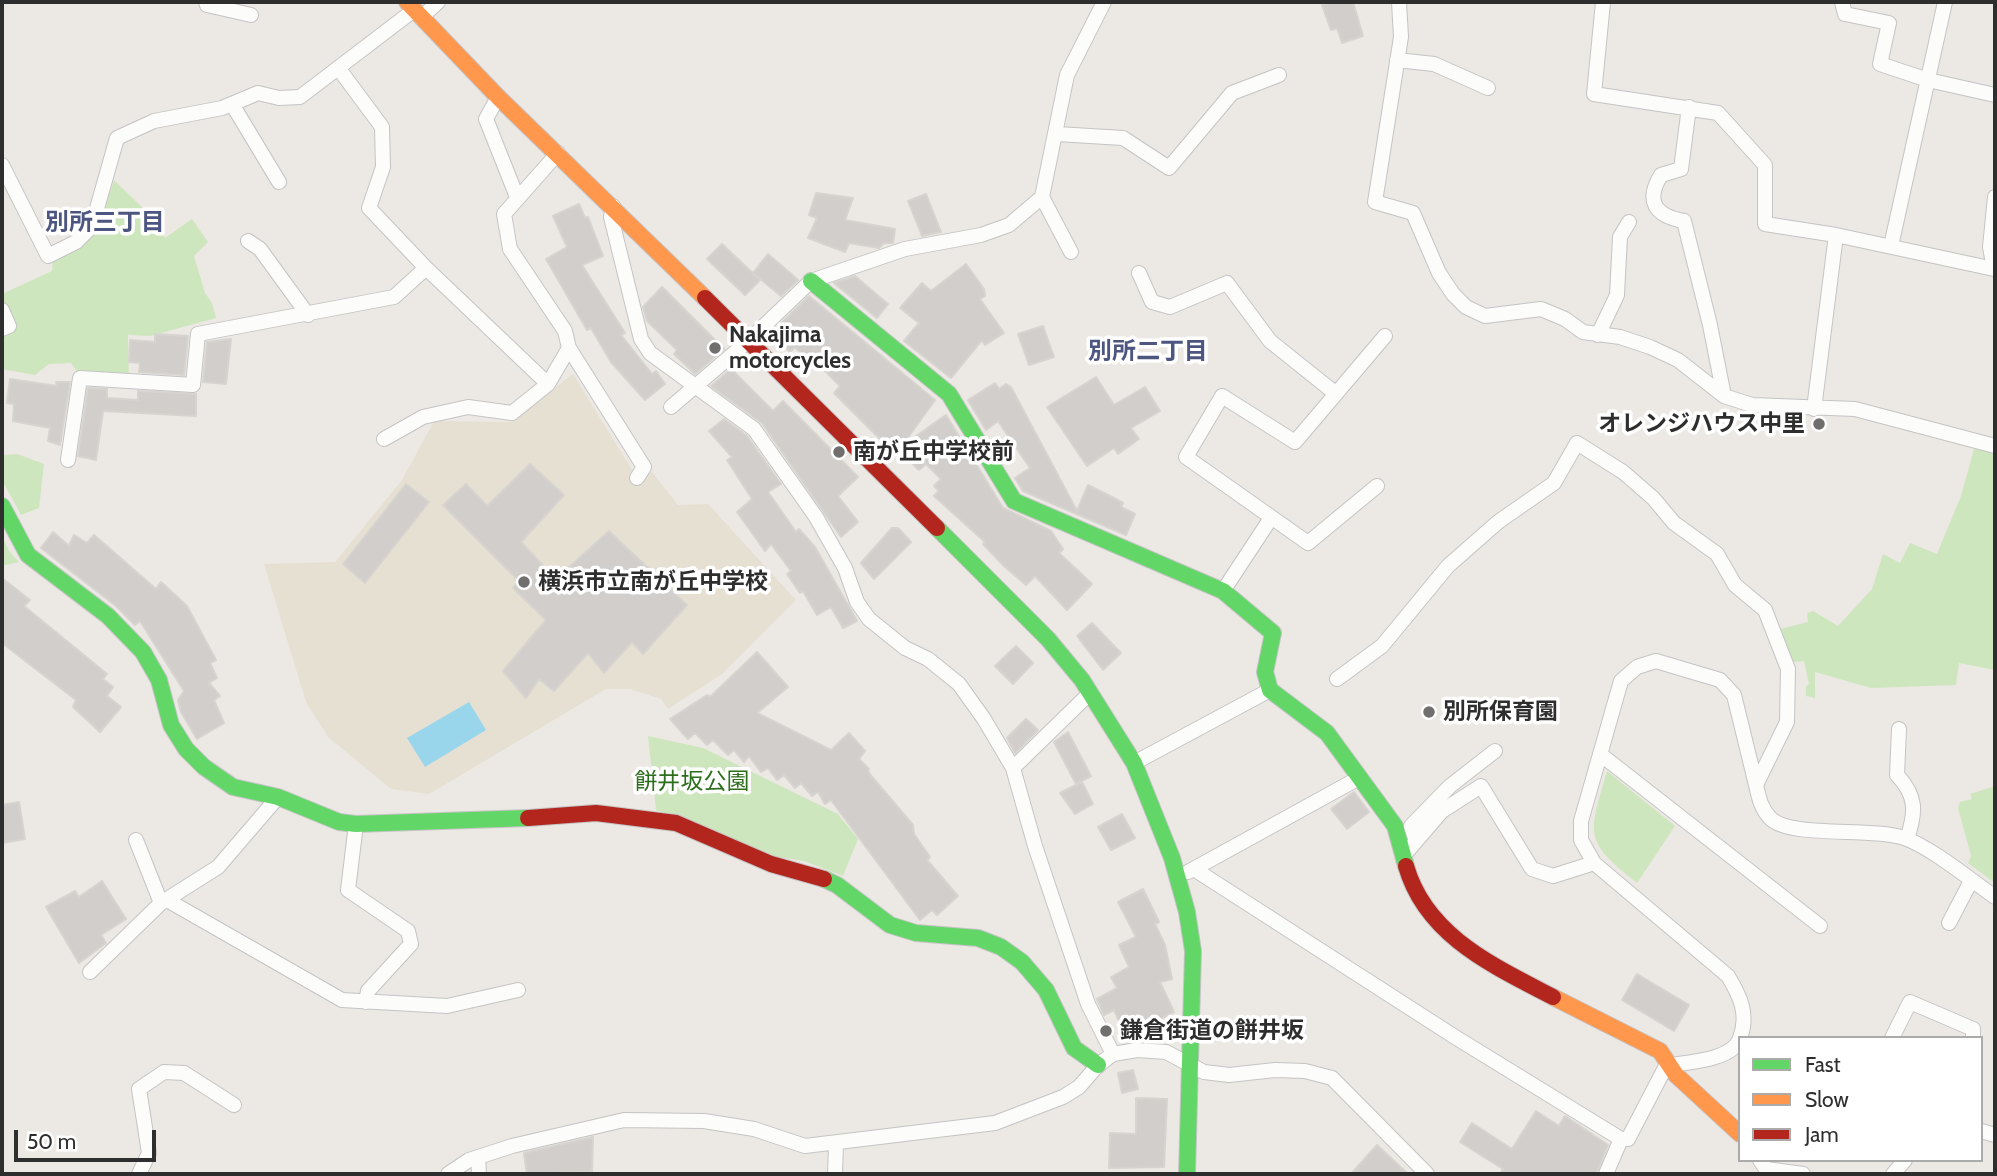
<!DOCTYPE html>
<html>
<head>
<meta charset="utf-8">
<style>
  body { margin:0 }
  #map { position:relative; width:1997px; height:1176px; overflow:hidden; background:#ece8e4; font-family:Cabin,sans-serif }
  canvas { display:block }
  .frame { position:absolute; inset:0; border:4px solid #2e2e2e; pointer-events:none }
  .legend { position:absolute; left:1738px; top:1036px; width:245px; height:126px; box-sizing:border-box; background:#fff; border:2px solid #ababab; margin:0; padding:9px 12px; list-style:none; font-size:21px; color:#2e2e2e }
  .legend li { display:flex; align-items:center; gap:14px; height:35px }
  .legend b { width:35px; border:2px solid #ababab }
  .scale { position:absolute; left:14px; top:1130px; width:142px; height:32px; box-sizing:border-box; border:4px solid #2e2e2e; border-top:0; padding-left:9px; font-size:21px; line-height:24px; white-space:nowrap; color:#2e2e2e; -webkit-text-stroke:5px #fff; paint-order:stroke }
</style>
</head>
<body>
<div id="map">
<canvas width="1997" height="1176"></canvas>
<div class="frame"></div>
<ul class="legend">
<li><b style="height:9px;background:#63d668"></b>Fast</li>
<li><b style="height:9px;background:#ff974d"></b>Slow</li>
<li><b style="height:9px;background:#b3261e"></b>Jam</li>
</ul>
<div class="scale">50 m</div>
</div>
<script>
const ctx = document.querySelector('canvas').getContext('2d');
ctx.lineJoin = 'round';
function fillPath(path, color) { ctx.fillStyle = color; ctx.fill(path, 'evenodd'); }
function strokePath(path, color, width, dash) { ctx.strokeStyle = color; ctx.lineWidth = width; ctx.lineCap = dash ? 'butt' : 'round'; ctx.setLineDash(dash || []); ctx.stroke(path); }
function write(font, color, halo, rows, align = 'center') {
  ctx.font = font + ' Cabin,"Noto Sans JP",sans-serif'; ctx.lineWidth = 7; ctx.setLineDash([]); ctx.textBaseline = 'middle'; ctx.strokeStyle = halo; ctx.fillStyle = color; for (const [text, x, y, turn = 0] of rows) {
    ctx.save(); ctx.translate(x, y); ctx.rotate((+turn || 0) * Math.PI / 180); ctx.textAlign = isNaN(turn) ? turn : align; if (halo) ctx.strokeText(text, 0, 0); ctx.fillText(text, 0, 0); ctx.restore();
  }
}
fillPath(new Path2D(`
  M573,374L637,478L652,472L678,505L708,504L796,600L722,674L668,709L661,699L630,689H606L429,794L391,789L328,737L306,702L264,564L335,562L402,480L434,421L511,422Z`), '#e6e0d3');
fillPath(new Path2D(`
  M114,180L145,210L165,238L192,219L208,242L194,256L205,293L212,303L216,318L150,336L128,335L129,385L85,383L71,363L49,364L35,375L2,369V336L14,330L2,302V294L52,271L53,260L97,231Z
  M1974,449L1995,452V670L1959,663L1956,685L1871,688L1815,672V698L1806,696V686L1809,684L1804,661L1789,663L1780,629L1808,622L1807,613L1813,611L1838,626L1872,589L1883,554L1900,563L1910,543L1937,554L1961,496Z
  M17,454L44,464L39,508L21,515L2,480V455Z
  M2,536L9,551L19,562L2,566Z
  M648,736L703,748L838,814L858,839L843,876L804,861L778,857L656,810Z
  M1607,771L1675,826L1637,883C1582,840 1589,834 1607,771Z
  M1995,786V883L1968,863L1971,856L1958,808L1960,802L1972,799L1970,794Z`), '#cee6be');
fillPath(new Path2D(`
  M469,702L486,730L425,767L407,738Z`), '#99d6ec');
const building = new Path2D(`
  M1331,2H1353L1363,36L1342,43L1337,28L1331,30L1322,5Z
  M816,193L853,198L845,220L895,229L893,243H884L879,248L849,243L845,252L808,238L817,218L809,215Z
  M926,194L941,232L922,236L908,201Z
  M579,204L585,218L588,217L603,256L582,265L625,333L621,335L652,374L656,371L665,384L645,400L611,362L591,328L587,330L546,259L567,247L553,216Z
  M722,244L760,280L745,295L707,259Z
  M768,254L798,280L781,296L753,273Z
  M966,264L984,289L985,296L980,299L1004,333L985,345L982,340L951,378L904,341L919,323L900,308L922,283L931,291Z
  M855,276L888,304L877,318L834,283Z
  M662,287L724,349L695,374L674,354L677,350L647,321L643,307Z
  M809,296L935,400L902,446L946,415L1003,508L1051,531L1063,549L1059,553L1092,584L1067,610L1035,576L1026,585L1004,566L983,544L985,542L934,496L939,491L934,486L941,479L926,464L919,470L894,446L890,449L834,393L840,386L818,364L814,367L795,347L790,352L772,332Z
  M1043,326L1054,357L1029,365L1018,334Z
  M155,334L188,336L184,375L139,372L140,363L129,362L130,340L155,342Z
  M231,339L226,384L203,382L207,342Z
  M731,369L773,411L783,401L858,477L838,496L858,522L841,537L762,423L711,386Z
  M1096,377L1114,405L1145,387L1160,411L1131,428L1139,439L1118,454L1114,448L1087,466L1047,407Z
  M10,379L57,386L56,382H70L60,445L48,441L50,428L13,421L14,404L7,403Z
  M995,383L999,389L1006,384L1011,387L1077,511L1088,485L1112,497L1123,503L1121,507L1135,514L1126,535L1023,491L1015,478L1030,468L998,421L986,430L968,400Z
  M88,388L107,389V398L138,400V391L196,394V416L103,411L96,460L78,456Z
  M724,419L747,436L781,484L768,492L796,532L799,529L815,547L857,621L843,628L831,607L817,615L803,591L800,593L787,574L791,571L771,544L765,551L737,512L752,499L727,460L732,457L709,431Z
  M530,464L564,495L521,542L556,579L609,531L687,605L643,654L632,642L604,673L588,653L554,691L539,679L526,698L503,671L546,620L513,588L519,581L443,505L466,484L487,506Z
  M406,484L429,502L365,583L343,564Z
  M892,528H898L911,542L874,579L861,563Z
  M53,532L69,546L74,535L87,543L94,535L156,589L161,582L187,606L216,660L210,663L217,678L209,683L220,696L214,700L224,723L197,739L181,712L178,700L184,691L140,621L135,625L116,606L41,548Z
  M2,578L30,600L24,606L107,674L103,679L113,687L107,696L121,707L100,732L73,707L76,700L2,643Z
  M1092,623L1121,653L1103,670L1077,636Z
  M1016,646L1033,663L1013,684L995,666Z
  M757,652L788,687L757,713L831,750L849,733L865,751L859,759L869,769L868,772L913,825L914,834L930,857L927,860L958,896L937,915L932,910L920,920L831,800L825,804L818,792L812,796L801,783L795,788L784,775L777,780L768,768L761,772L749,756L744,762L734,750L728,755L713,740L707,745L695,733L688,739L670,719L707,695L710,697Z
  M1026,719L1038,730L1015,753L1007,738Z
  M1068,732L1091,776L1076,784L1054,742Z
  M1082,782L1093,804L1075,814L1060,793Z
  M1354,792L1369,812L1347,829L1331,809Z
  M19,802L25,839L2,843V805Z
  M1122,814L1135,838L1111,850L1098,827Z
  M102,881L126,919L101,935L106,943L79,963L46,907L75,891L79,897Z
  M1143,889L1159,922L1155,924L1165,945L1172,979L1160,982L1174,1012L1138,1030L1135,1024L1123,1030L1114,1010L1104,1015L1097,999L1117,988L1111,977L1129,967L1119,945L1136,937L1118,902Z
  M1637,974L1689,1005L1674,1031L1622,1000Z
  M1133,1070L1138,1089L1122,1093L1118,1073Z
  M1136,1098L1167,1099L1164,1167L1109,1168L1110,1133L1136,1134Z
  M1536,1111L1559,1126L1565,1116L1608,1145L1596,1174H1500L1503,1169L1460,1142L1472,1123L1512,1149Z
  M593,1137L592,1171L527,1174L524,1153Z
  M1377,1145L1408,1174H1351Z`);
fillPath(building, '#d1cecb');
strokePath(building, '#d7d4d0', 2);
const street = new Path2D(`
  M206,2L207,5L251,15
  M1399,2L1401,37L1375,202L1413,213L1439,273L1453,294L1466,307L1485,316L1541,309L1565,319L1583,332L1620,337L1650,347L1678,360L1724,396L1752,405L1855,409L1995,446
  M1603,2L1594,94L1718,113L1765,165V224L1836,235L1994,269L1990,247L1995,197
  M1842,2L1845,14L1889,23L1880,64L1928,80L1995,95
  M421,18L438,2
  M1397,60L1434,64L1488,88
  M339,69L382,127L383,167L369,208L426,268L548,384
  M498,97L486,119L517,197
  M232,104L279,182
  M1689,107L1681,169L1661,175C1645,201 1655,216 1684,221L1710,325L1724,396
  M1057,134L1123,138L1169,168L1232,93L1279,75
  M2,165L48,256L76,242L92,226L117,138L154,121L222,108L258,93L279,98L300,97L414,10
  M1042,197L1071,252
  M613,206L611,217L641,339L650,353L754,429L816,517L845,568L857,602L869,619L905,648L928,659L959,684L984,719L1013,768L1035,846L1088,1004L1113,1054
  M248,241L260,249L308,315
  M1891,246L1945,2
  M1139,273L1152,302L1170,307L1227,283L1270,341L1335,393
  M2,310L9,326L2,329
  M1598,335L1617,295L1620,237L1629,222
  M569,348L644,467L637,478
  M671,407L747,342L811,281L905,249L981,235L1009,225L1042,197L1067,75L1104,2
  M1814,409L1836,235
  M384,439L423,417L468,407L512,413L548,384L569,348L565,331L510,249L504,214L558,153
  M68,460L80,378L193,385L198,334L394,297L426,268
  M1377,486L1308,543L1186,457L1222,396L1295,442L1385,336
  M1223,591L1271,518
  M1337,679L1382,646L1448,566L1498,522L1554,483L1577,443L1623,472L1653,498L1674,523L1717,554L1735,585L1765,610L1788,669L1787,722L1756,785C1759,798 1761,809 1771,819C1792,838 1872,827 1904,838C1929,846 1972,881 1995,897
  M1899,729L1897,775C1917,796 1916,812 1907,839
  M1600,754L1820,926
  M1134,763L1270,690
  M1013,768L1090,693
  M356,824L348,890L408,931L411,944L368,991L366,1002
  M136,840L161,903L218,867L278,797
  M1416,841L1411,826L1450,786L1495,751
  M1405,854L1442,811L1481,786L1532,869L1553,876L1594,863
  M1194,869L1455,1037L1621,1139
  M1188,872L1359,778
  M167,900L342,1000L447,1006L518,990
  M1949,923L1971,881
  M90,972L161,903
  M1740,1038C1749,1014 1740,996 1728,976L1594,863L1581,840V821L1621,681L1637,667L1656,661L1720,680L1734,695L1756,785
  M1892,1038L1910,1002L1973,1029V1038
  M1981,1131L1995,1135
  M478,1157L479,1174
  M1760,1160L1766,1169L1803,1174
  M139,1174L149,1153L139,1089L164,1072L184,1073L234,1105
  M448,1174L469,1160L512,1146L624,1120L704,1121L754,1129L805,1146L995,1123L1063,1097L1079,1087L1098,1065L1113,1054L1137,1050L1166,1052L1204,1072L1229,1075L1275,1070L1305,1071L1332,1078L1427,1174
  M835,1174L836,1144
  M1606,1174L1621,1139H1628L1666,1066C1686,1062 1731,1061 1740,1039
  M1893,1174L1905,1160`);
const fast = new Path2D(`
  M811,281L949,394L1014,501L1223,591L1273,633L1265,672L1270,690L1327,733L1395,826L1406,866
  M2,506L28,555L108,616L143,652L159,680L171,725L186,749L204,767L233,787L278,797L339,822L356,824L528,818
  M937,528L1048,639L1082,680L1134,763L1172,858L1187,912L1193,951L1187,1174
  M824,879L837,885L890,925L916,933L978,938L1001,947L1022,962L1046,990L1074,1048L1098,1065`);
const slow = new Path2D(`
  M407,2L498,97L705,298
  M1553,997L1660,1051L1676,1075L1740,1134`);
const jam = new Path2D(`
  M705,298L937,528
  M528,818L596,813L676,823L771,864L824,879
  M1406,866C1426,936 1494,966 1553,997`);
strokePath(street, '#c5c4c5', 16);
strokePath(fast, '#c5c4c5', 18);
strokePath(slow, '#c5c4c5', 18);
strokePath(jam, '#c5c4c5', 18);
strokePath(street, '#fcfcfb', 14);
strokePath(fast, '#63d668', 16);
strokePath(slow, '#ff974d', 16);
strokePath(jam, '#b3261e', 16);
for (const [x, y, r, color] of [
  [715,348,7,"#706f6e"],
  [1819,424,7,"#706f6e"],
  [839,452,7,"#706f6e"],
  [524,582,7,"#706f6e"],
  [1429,712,7,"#706f6e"],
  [1106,1031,7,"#706f6e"]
]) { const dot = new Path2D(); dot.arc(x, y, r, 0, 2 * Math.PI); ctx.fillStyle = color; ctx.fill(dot); strokePath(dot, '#fff', 2.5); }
write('bold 23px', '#2e2e2e', '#fff', [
  ["Nakajima",729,335],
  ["motorcycles",729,361],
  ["オレンジハウス中里",1805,424,"right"],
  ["南が丘中学校前",853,452],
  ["横浜市立南が丘中学校",538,582],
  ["別所保育園",1443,712],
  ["鎌倉街道の餅井坂",1120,1031]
], 'left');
write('23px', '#2c6e1b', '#fff', [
  ["餅井坂公園",692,782]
]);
write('bold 24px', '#4d5680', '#fff', [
  ["別所三丁目",105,223],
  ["別所二丁目",1148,352]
]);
</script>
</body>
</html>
